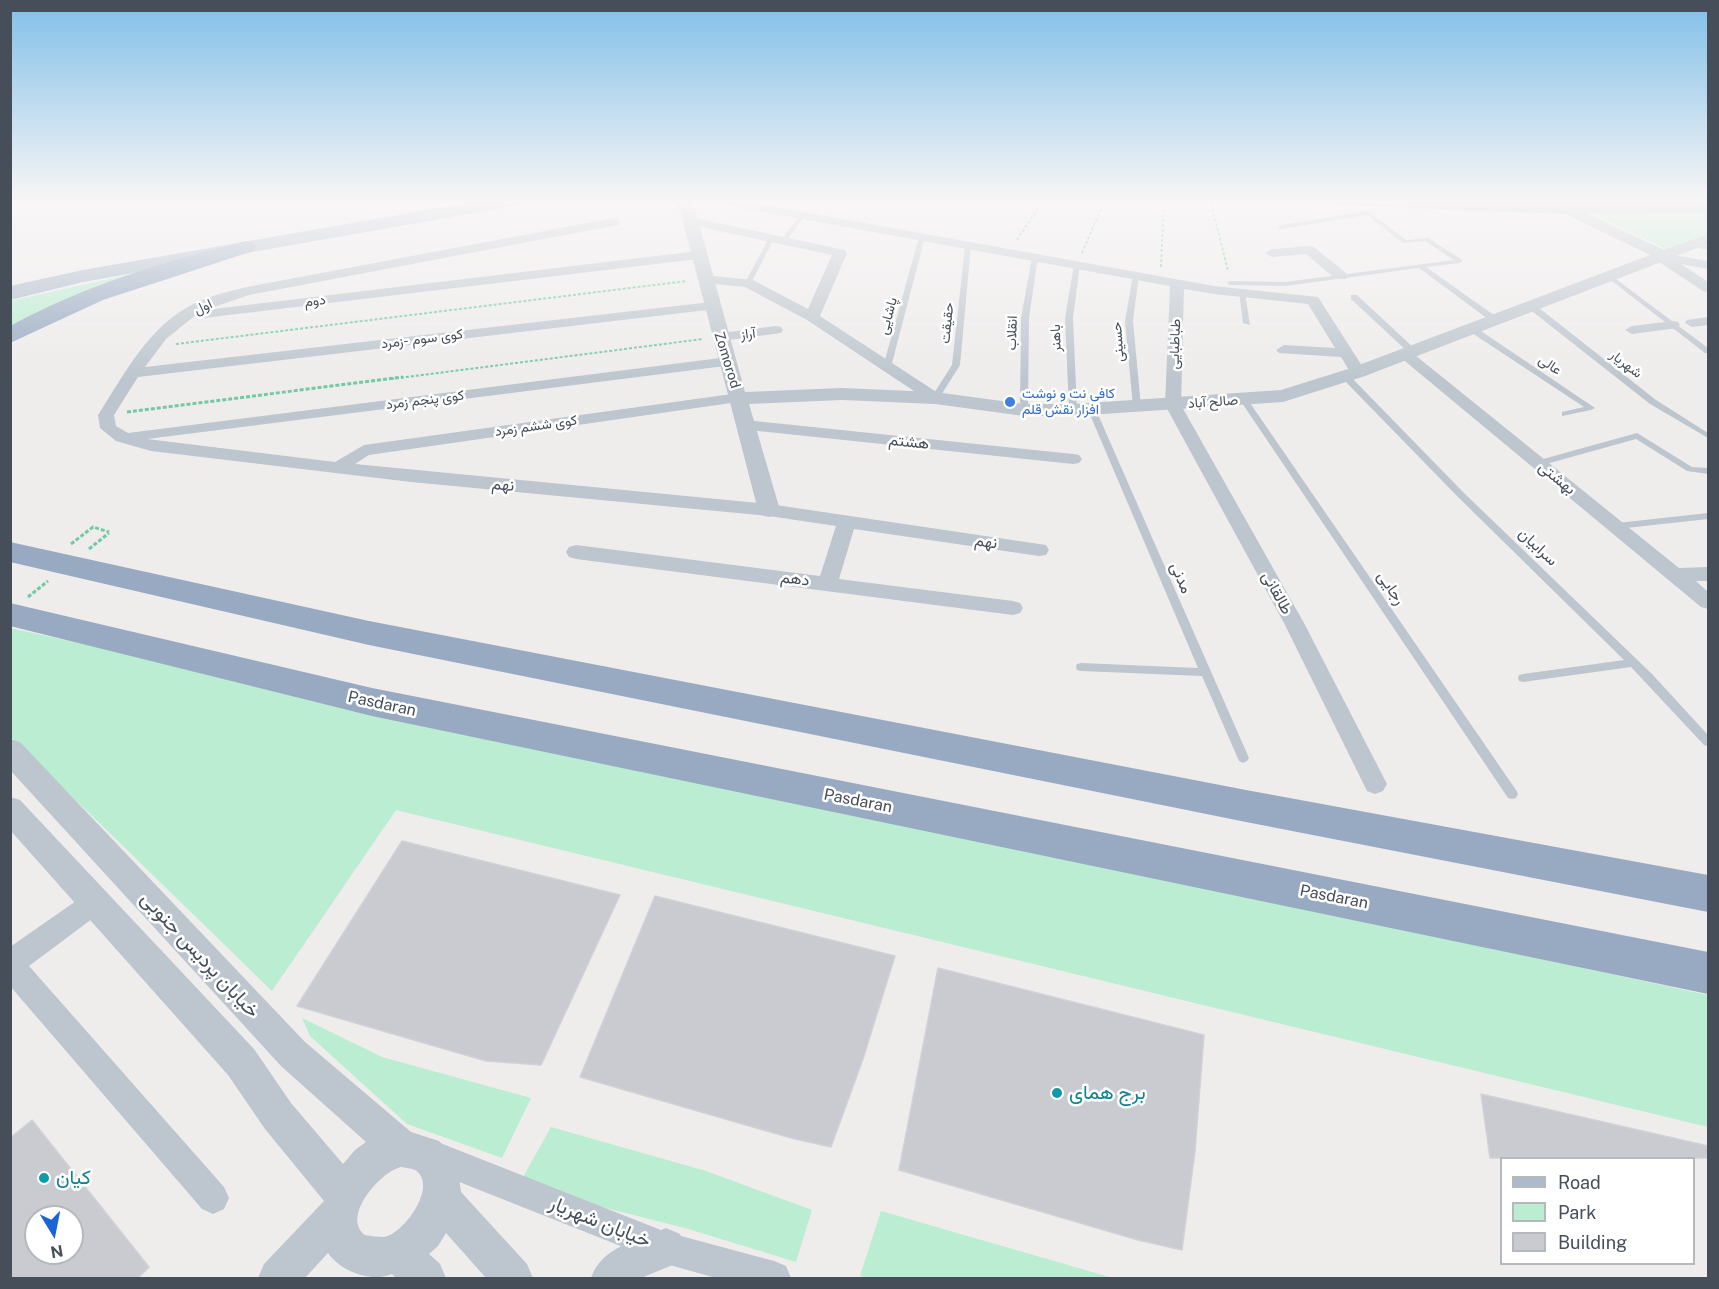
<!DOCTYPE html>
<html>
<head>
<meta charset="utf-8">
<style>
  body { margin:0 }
  #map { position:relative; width:1719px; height:1289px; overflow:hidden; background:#efecec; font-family:"Public Sans",sans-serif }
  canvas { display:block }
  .frame { position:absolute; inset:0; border:12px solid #454e59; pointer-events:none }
  .legend { position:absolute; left:1500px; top:1157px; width:195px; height:108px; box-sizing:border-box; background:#fff; border:2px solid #b5b8bd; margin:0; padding:8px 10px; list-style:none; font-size:18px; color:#454e59 }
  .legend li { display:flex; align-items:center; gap:12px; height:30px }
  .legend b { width:30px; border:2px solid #b5b8bd }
  .north { position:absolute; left:24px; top:1205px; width:60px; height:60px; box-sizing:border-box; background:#fff; border:2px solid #b5b8bd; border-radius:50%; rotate:170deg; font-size:16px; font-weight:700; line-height:24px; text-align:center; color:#454e59 }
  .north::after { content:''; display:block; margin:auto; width:21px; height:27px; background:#1d63d8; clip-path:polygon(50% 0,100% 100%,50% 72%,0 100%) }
</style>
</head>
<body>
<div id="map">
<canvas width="1719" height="1289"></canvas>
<div class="frame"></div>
<ul class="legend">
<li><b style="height:8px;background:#acbacb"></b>Road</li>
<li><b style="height:16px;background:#baedd1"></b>Park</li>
<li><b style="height:16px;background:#c9cbd1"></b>Building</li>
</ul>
<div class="north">N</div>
</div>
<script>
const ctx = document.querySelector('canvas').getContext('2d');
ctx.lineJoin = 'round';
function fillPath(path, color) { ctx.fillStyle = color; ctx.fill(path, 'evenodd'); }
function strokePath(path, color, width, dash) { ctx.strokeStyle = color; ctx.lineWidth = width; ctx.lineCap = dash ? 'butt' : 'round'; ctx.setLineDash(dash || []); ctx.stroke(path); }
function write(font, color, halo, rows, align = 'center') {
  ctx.font = font + ' "Public Sans",Vazirmatn,sans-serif'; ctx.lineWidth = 5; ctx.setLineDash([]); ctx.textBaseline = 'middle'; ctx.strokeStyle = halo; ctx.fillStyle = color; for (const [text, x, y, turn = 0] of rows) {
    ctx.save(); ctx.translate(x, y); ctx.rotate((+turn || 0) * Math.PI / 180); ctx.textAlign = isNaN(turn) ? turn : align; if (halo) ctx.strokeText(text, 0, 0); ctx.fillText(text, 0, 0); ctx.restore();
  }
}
fillPath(new Path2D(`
  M1708,211V233L1668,250L1588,212Z
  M141,272L11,328L10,301Z
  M10,628L1708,995V1127L396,810L272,991L11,737Z
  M302,1018L382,1057L531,1098L502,1158L407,1124L310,1036Z
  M551,1127L706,1171L812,1210L796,1262L685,1228L518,1186Z
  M881,1211L1113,1278H868L860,1276Z`), '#baedd1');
const building = new Path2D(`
  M402,841L620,895L541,1065L486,1061L297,1006Z
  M655,896L895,956L863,1059L831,1147L791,1138L580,1077Z
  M938,968L1204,1035L1195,1151L1182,1250L1138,1240L899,1170Z
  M1481,1094L1708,1146V1158H1490Z
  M32,1120L149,1267L138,1278H10V1138ZM36,1217H72V1253H36Z`);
fillPath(building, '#c9cbd1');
strokePath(building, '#d0d2d8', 1.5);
strokePath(new Path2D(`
  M1210,199L1228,271
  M1017,240L1044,199
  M1082,253L1105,199
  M1161,267L1164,199
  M176,344L687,281
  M391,379L703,339`), '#73c9a4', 2, [3, 2]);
strokePath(new Path2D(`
  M127,412L403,377
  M71,544L93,527L109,532
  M89,549L109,533
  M28,597L48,581`), '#73c9a4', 3, [4, 2]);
fillPath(new Path2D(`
  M1368,211L1406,240L1428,238L1462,260L1463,261L1460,263L1426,267L1498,318V322H1492L1419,268L1285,286L1230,285L1227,283L1230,281L1285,282L1454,260L1425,241L1403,243L1367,215L1281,229L1278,227L1281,225Z
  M801,214L806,215L785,242H781V240Z
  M922,235L925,237L891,367L890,369H884L883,367L919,237Z
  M769,238L774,239L751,283L746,284L745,283Z
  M1693,243L1708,246V250L1691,246L1690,245Z
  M968,244L971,246L960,365L938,400H935L931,398L952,365L965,246Z
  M1035,255L1038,257L1029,318L1028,410L1024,412L1020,410L1021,318L1032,257Z
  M1077,263L1080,265L1073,318L1077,410L1073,412L1069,410L1065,318L1074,265Z
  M1136,273L1139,275L1133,321L1141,407L1137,409L1133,407L1125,321L1133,275Z
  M1608,276H1612L1708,348V353H1705L1608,278Z
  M1239,292L1245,293L1250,325L1243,323Z
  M1351,295H1357L1415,349V353H1409L1351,299Z
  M1528,304H1534L1656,400L1708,433V438L1650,404L1528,308Z
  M1469,327H1475L1595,408L1591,410L1562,416V412L1584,407L1469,331Z
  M1342,374H1348L1464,493L1652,674L1708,735V746L1704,745L1631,667L1523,682L1519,681L1518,678L1519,675L1523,674L1624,660L1458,497L1342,378Z
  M1241,398H1247L1248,400L1516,790L1518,794L1516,798L1512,799L1508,798L1240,400Z
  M1089,408H1092L1096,410L1249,758L1247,761L1243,763L1239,761L1202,676L1081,671L1077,670L1076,667L1077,664L1081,663L1198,668L1088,410Z
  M1637,433L1692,467L1708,468V474L1687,471L1636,439L1539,466L1535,463L1536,461Z
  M1708,513V519L1617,529L1612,526L1617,523Z`), '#bdc6ce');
fillPath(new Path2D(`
  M708,199H732L1214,286L1318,297L1366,372L1364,375H1352L1341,357L1279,353L1276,350L1284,345L1335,348L1308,304L1214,294L1184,289L1181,405L1304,623L1387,784L1383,791L1375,794L1367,791L1284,623L1165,405L1170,286L714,203Z
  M690,217L845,250L847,253L820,316L941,395L943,398L941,401H929L807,320L745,287L704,283L697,279L704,275L753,280L808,309L832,255L686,224L684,221Z
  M614,218L620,222L618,225L249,295L205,310L698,251L705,255L698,259L204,318L199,317L197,314L166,339L145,367L711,302L716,303L718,306L716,309L138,377L114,415L116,426L128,433L728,357L736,362L733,365L147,439L335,462L364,445L739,393L747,398L745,401L369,455L355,464L769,504L1046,545L1049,550L1046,555L1039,556L854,529L839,579L1013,601L1020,603L1023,608L1020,613L1013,615L576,559L569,557L566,552L569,547L576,545L820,576L836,526L769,516L411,482L151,451L116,441L100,428L98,415C122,378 146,331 186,308C204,297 226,292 247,287Z
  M1309,246L1314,247L1346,273L1348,276L1346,279H1336L1306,254L1272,257L1265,253L1272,249Z
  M1661,253L1708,261V269L1681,264L1708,282V292L1703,291L1656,260L1654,257Z
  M1708,317V325L1692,327L1685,323L1687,320Z
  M1673,321L1678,322L1680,325L1678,328L1632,334L1625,330L1632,326Z
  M776,326L781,327L783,330L781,333L721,341L714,337L721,333Z
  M1405,349L1410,351L1679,568L1708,567V581H1696L1708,592V609L1701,607L1400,357L1397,354L1400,351Z
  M745,420L1073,454L1079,455L1082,459L1079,463L1073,464L739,429L737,425L739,421Z
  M95,890L104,894L108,902L104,910L29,966L224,1187L229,1198L224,1209L213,1214L202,1209L10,986V947L86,894Z
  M430,1139L666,1232L774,1261L786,1266L791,1278H716L666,1264L419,1166L414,1155L419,1144Z`), '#bdc6ce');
fillPath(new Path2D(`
  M671,199H686L695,209L745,392L842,388L935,392L1024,404H1073L1281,390L1351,368L1650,255L1559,211L1556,208L1559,205H1569L1664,250L1708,234V244L1365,376L1283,402L1073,416H1024L935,404L842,400L749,404L780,510L777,515L769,517L761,515L758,510L680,210Z
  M10,739L20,742L305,1042L411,1132L439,1141L453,1156L458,1169L461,1192L527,1264L533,1278H486L446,1233L438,1246L429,1254L440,1264L446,1278H396L392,1274C371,1283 340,1271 328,1253L305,1278H258L264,1264L324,1201L265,1129L228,1075L10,830V797L20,800L254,1049L291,1103L343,1164L355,1150L366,1142L281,1066L10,770ZM401,1167C405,1168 411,1168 415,1170C439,1185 404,1234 384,1237C378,1237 371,1236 365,1235C341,1217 380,1172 401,1167Z
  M666,1228L680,1234L686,1248L680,1262L641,1278H591C601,1247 638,1240 666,1228Z`), '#bdc6ce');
fillPath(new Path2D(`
  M489,199H529L526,203L519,205L83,282L10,300V286L83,270Z
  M1322,199C1451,199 1579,202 1708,201V213L1564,214L1331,205L1324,203Z`), '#acbacb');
fillPath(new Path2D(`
  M246,241L253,243L256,247L253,251L103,300L10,343V326C83,286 166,261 246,241Z
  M10,542L369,621L1246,790L1708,875V912L1246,822L369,645L10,562Z
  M10,603L372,688L1708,952V994L372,716L10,626Z`), '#98aac2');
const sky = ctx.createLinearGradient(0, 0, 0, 379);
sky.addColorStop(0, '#81bfe8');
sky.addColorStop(0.53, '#f8f6f6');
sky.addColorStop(1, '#f8f6f600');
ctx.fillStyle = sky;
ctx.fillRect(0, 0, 1719, 379);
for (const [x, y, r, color] of [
  [1010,402,6,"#3f7fe0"],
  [1057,1093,6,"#0f9aa8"],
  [44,1178,6,"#0f9aa8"]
]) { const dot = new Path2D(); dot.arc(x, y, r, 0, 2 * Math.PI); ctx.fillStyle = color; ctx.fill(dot); strokePath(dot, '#fff', 2); }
write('14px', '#454e59', '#fff', [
  ["دوم",315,301,-7],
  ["اول",203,307,-25],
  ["پاشایی",888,316,-75],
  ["حقیقت",947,323,-84],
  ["انقلاب",1012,333,-88],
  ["آراز",748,334,-7],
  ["باهنر",1056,338,-92],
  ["کوی سوم -زمرد",422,339,-7],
  ["حسینی",1118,342,-94],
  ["طباطبایی",1175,344,-88],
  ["Zomorod",727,360,73],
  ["شهریار",1626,364,38],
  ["عالی",1550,365,34],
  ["کوی پنجم زمرد",425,400,-7],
  ["صالح آباد",1213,402,-4],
  ["کوی ششم زمرد",536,426,-8]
]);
write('14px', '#366cbe', '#fff', [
  ["کافی نت و نوشت",1022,394],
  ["افزار نقش قلم",1022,410]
], 'left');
write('16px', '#454e59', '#fff', [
  ["هشتم",909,442,6],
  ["بهشتی",1557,478,39],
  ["نهم",503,485,5],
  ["نهم",986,542,8],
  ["سرابیان",1538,547,43],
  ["مدنی",1181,578,67],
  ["دهم",795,579,7],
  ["رجایی",1391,588,56],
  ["طالقانی",1277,593,61],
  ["Pasdaran",382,704,12],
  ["Pasdaran",858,801,11],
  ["Pasdaran",1334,897,11]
]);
write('20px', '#454e59', '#fff', [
  ["خیابان پردیس جنوبی",200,955,47],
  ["خیابان شهریار",600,1222,22]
]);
write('20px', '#0d838f', '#fff', [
  ["برج همای",1069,1093],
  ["کیان",56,1178]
], 'left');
</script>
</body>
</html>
